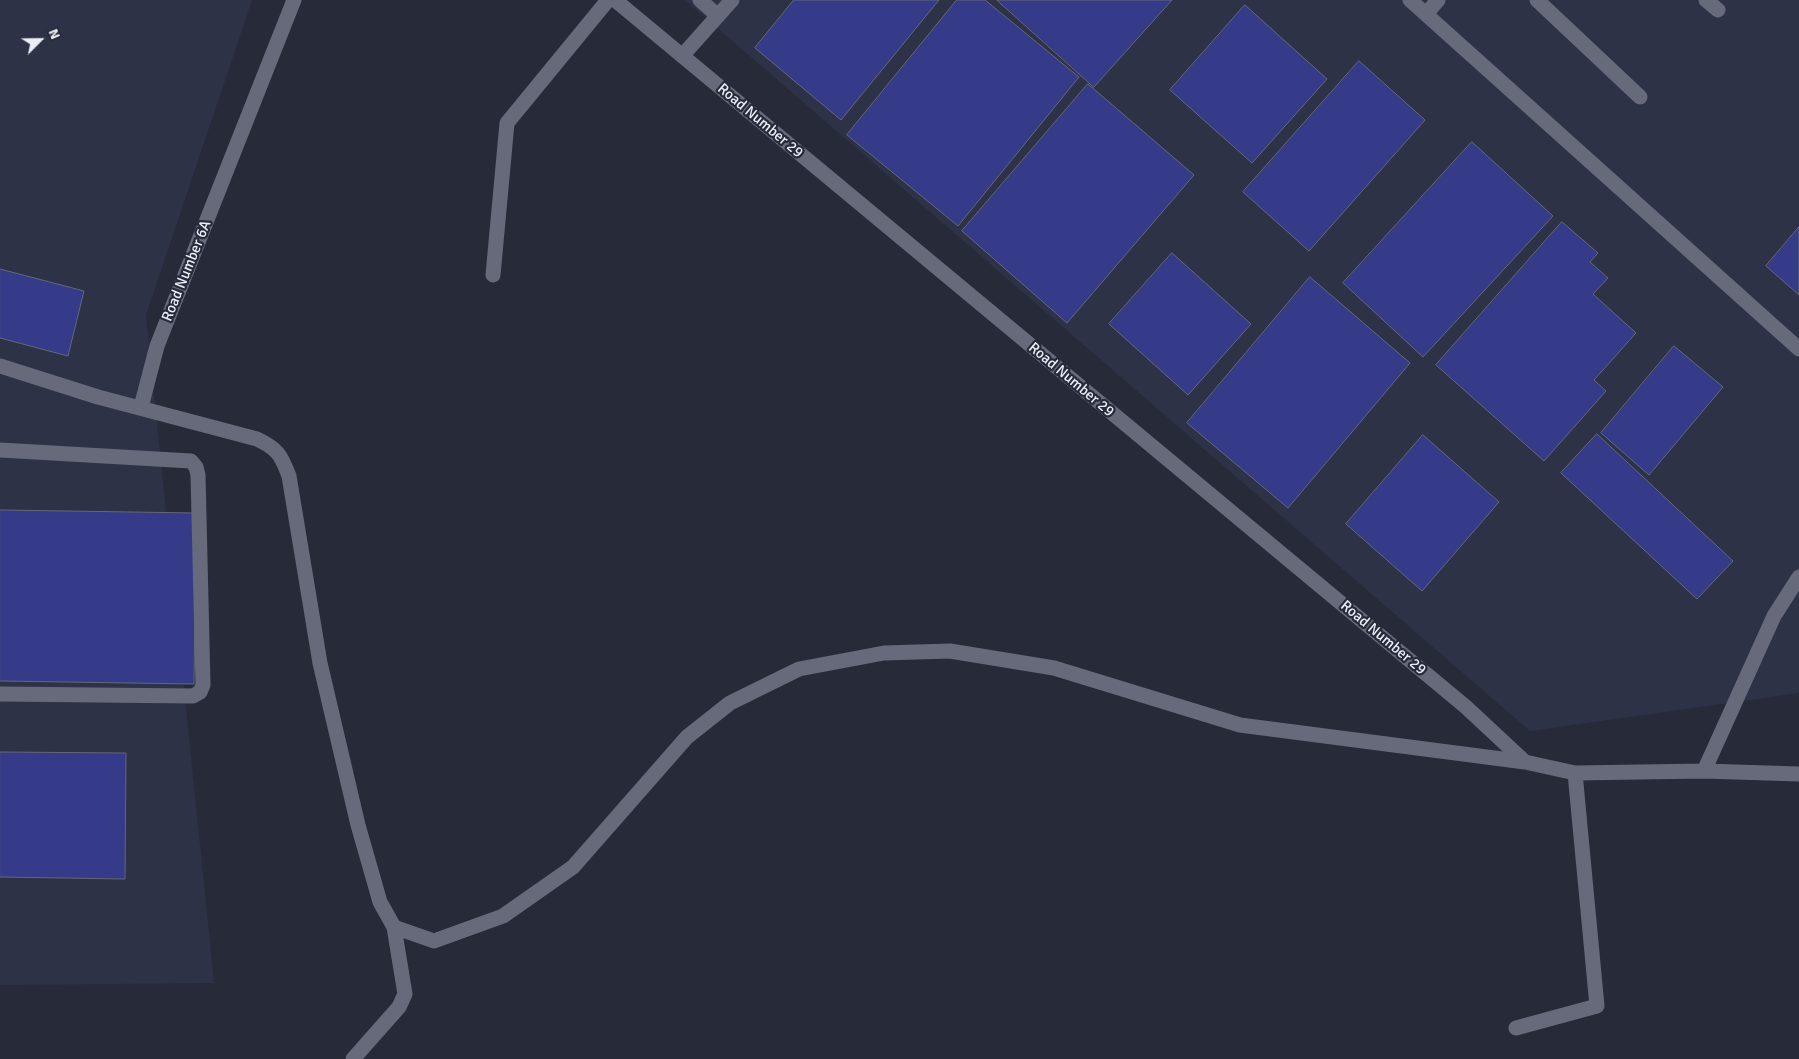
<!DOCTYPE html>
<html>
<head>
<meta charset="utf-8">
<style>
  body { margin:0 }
  #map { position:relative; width:1799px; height:1059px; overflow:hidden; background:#272b39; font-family:Signika,sans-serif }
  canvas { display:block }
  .north { position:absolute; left:15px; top:15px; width:50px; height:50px; -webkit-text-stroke:4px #272b39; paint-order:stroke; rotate:67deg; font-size:14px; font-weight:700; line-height:20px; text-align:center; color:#eaecf6 }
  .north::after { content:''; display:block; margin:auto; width:18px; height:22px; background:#eaecf6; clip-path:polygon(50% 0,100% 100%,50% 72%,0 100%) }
</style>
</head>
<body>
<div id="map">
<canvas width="1799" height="1059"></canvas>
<div class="north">N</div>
</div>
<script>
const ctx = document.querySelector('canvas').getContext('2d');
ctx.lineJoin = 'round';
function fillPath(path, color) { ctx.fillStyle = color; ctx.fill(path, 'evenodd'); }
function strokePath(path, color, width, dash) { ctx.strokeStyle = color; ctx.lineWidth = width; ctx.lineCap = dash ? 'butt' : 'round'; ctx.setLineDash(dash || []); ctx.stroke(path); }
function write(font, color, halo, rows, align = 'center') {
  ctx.font = font + ' Signika,sans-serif'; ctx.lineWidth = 4.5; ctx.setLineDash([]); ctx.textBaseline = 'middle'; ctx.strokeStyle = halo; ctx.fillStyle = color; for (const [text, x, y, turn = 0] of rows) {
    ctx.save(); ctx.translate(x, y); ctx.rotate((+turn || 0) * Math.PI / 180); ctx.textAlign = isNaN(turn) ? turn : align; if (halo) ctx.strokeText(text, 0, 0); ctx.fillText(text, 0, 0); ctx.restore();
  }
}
fillPath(new Path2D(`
  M0,0H252L146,315L214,983L0,985Z
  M685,0H1799V693L1530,731Z`), '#2e3247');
const building = new Path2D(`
  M794,0H939L841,120L755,48Z
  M957,0H985L1079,77L958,226L847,135Z
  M997,0H1172L1094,87Z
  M1245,5L1327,79L1252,163L1170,90Z
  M1359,61L1425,120L1309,251L1243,192Z
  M1088,84L1194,175L1067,323L962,231Z
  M1472,142L1553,216L1423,357L1343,283Z
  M1562,222L1598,253L1590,262L1608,278L1593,294L1636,333L1594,380L1606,391L1544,461L1436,365Z
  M1799,227V295L1766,266Z
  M1172,253L1251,324L1188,395L1109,324Z
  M0,269L84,291L68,356L0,338Z
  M1310,277L1410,363L1288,508L1187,423Z
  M1674,346L1723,387L1649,475L1601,433Z
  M1597,434L1733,561L1697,599L1561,473Z
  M1423,435L1499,502L1422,591L1346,524Z
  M0,510L196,513L194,684L0,681Z
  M0,752L126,753L125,879L0,877Z`);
fillPath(building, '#353b88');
strokePath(building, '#646879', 1);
strokePath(new Path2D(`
  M615,0L1466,707L1525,762
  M700,0L718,16
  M1410,0L1799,349
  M1537,0L1640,97
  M1706,0L1718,10
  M1426,14L1438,0
  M682,56L732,0
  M493,275L507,123L608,0
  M0,366L98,397L257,439C278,449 281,455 289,476L320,663L358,825L380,902L394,927L434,941L503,916L573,867L687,737L730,703L799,669L884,653L950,651L1054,668L1240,725L1525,762L1575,773L1704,771L1774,616L1799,577
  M141,407L157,346L294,0
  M0,450L191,461L196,467L198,475L203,685L200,692L193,696L0,694
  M1704,771L1799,774
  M1516,1028L1597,1006L1575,773
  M353,1059L399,1007L405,994L394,927`), '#666a7b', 15);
write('15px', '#eaecf6', '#272b39', [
  ["Road Number 29",760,121,40],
  ["Road Number 6A",187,271,-68],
  ["Road Number 29",1071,380,40],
  ["Road Number 29",1383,638,40]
]);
</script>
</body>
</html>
